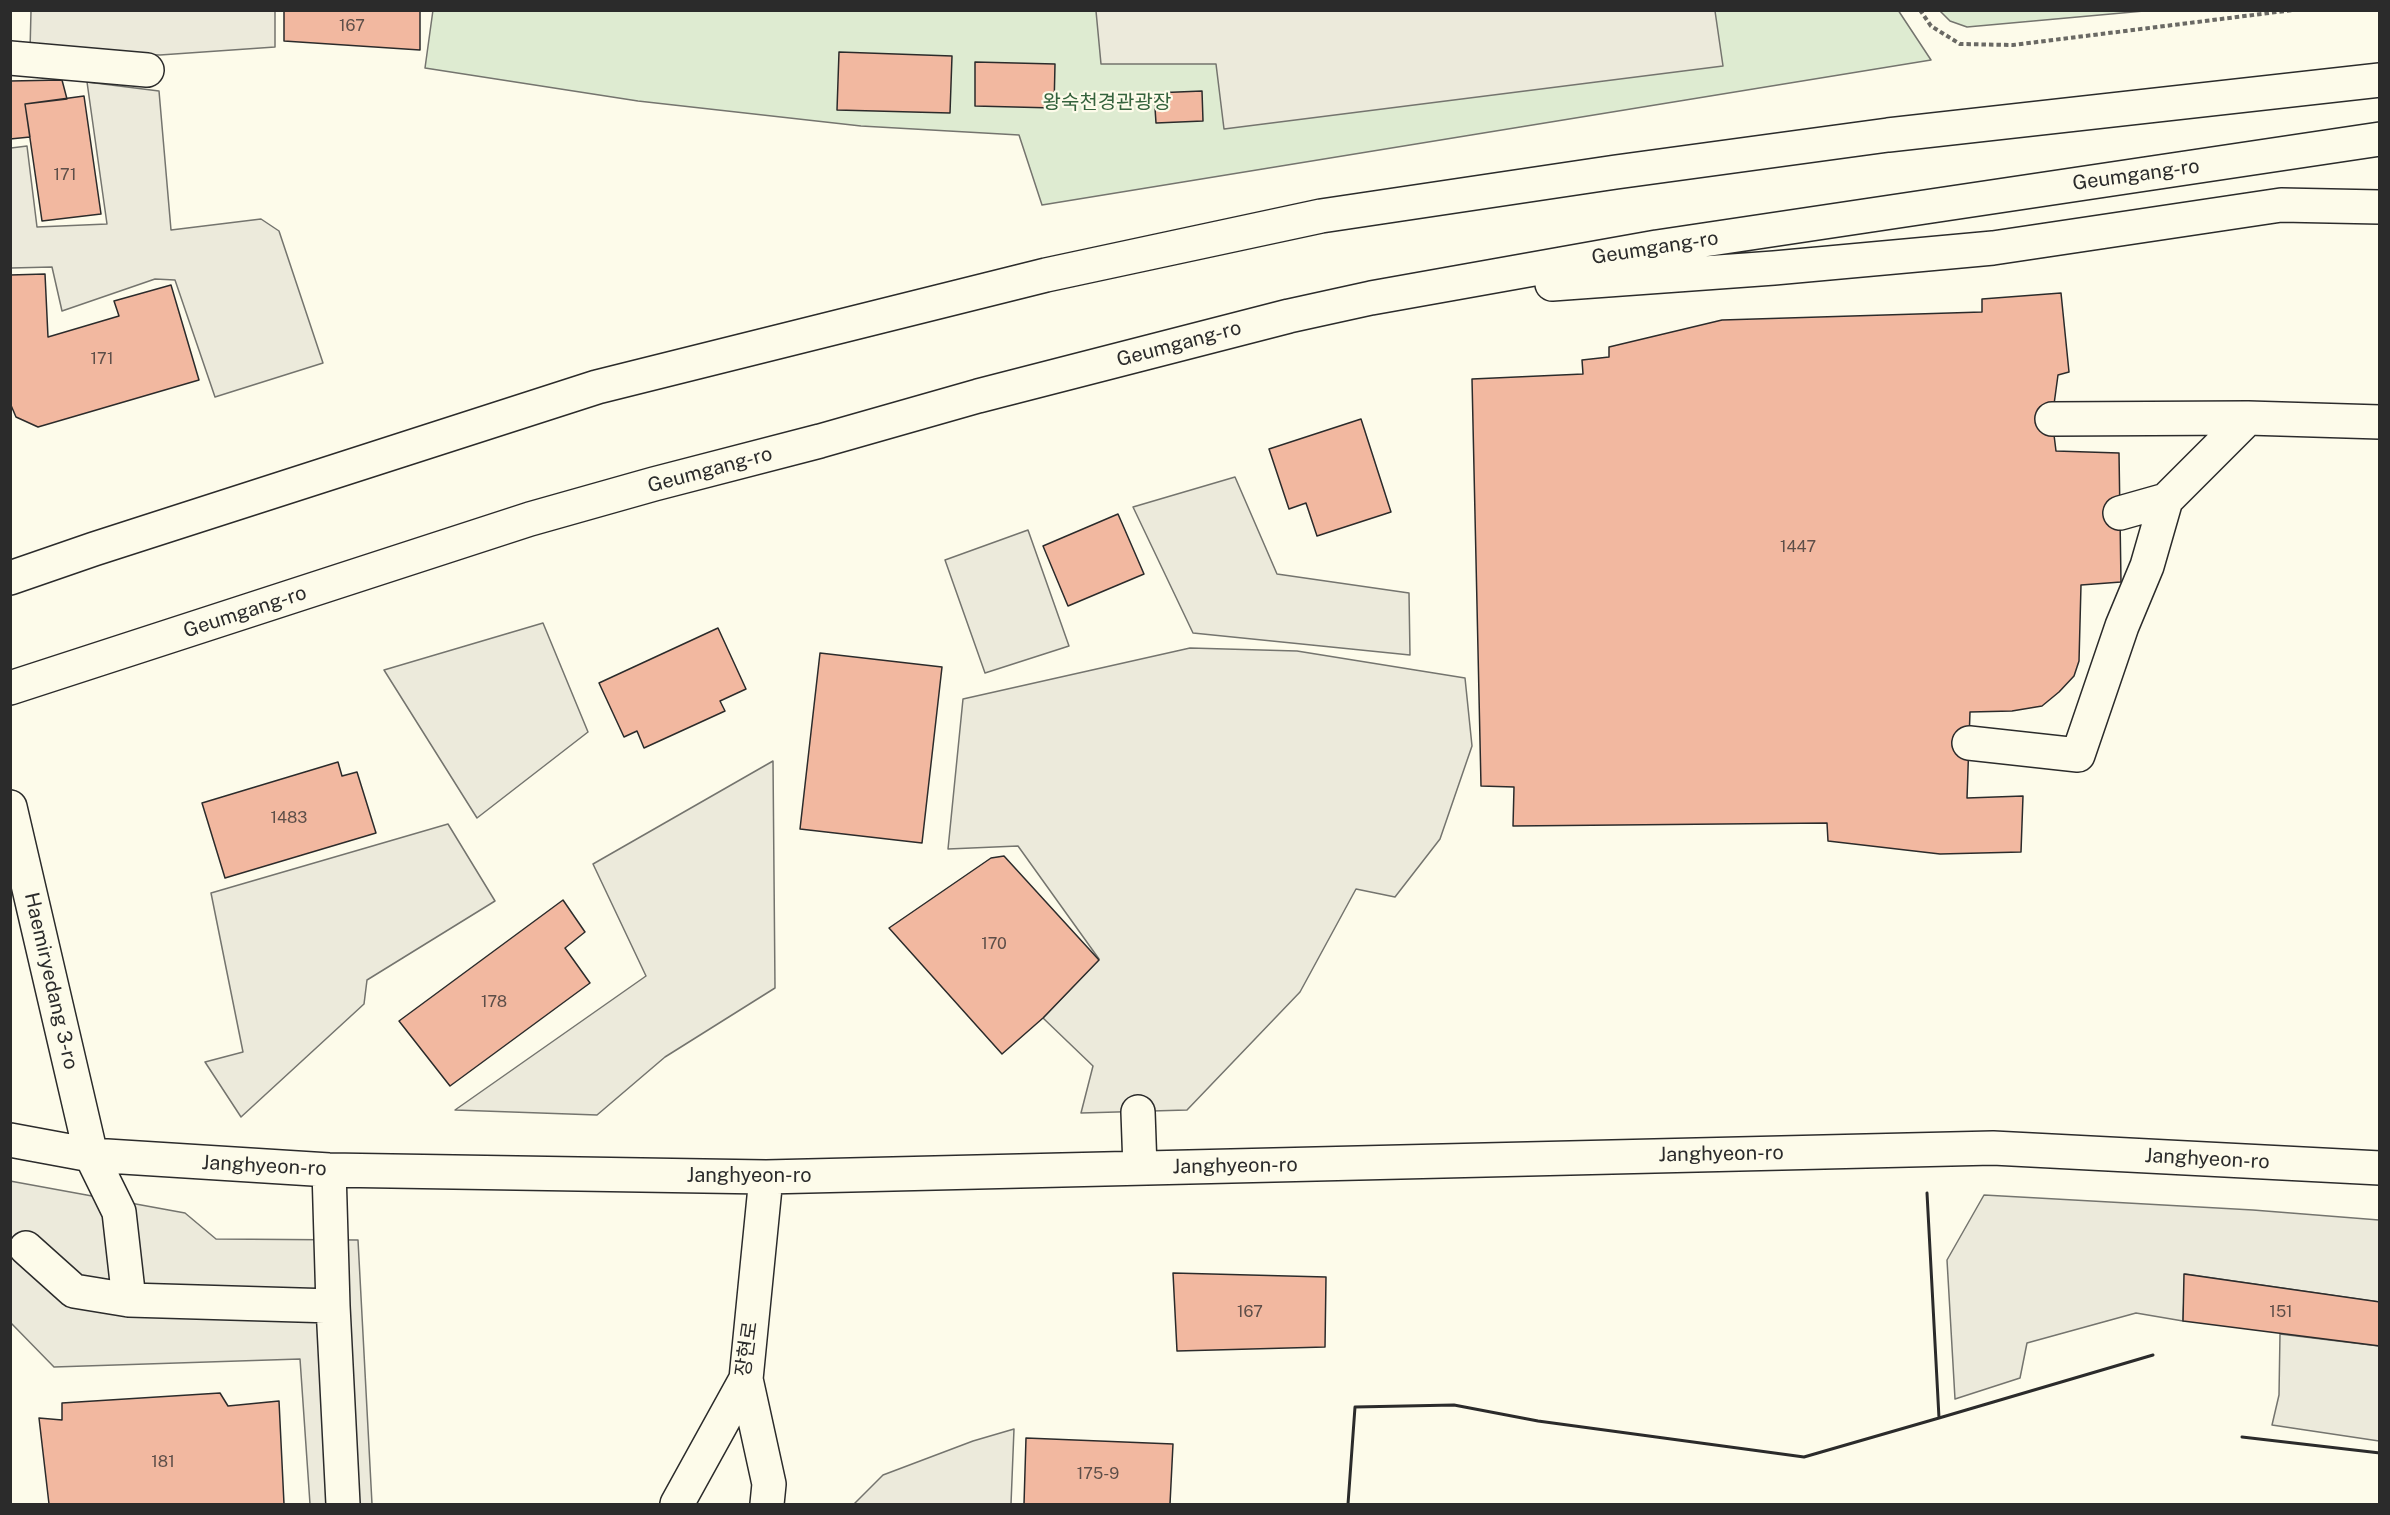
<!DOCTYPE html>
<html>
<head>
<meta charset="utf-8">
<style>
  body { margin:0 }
  #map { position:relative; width:2390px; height:1515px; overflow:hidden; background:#fdfbea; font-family:"Public Sans",sans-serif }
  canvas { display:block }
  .frame { position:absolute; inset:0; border:12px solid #2b2b2b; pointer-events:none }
</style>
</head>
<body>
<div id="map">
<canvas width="2390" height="1515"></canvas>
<div class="frame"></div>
</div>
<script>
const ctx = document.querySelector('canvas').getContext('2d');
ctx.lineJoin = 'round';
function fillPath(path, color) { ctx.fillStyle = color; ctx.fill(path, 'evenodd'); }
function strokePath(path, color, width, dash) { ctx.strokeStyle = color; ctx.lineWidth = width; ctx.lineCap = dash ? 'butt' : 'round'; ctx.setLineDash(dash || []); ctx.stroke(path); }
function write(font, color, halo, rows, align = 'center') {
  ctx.font = font + ' "Public Sans","Noto Sans KR",sans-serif'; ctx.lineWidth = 4.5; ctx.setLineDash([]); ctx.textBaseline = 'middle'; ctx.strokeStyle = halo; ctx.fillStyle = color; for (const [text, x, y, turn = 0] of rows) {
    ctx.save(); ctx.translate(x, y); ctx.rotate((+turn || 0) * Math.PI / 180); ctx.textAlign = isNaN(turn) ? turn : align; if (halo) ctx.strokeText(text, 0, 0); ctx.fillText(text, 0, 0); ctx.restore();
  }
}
const green = new Path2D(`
  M433,10H1898L1931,60L1042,205L1019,135L861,126L638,101L425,68Z
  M1940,11H2144L1967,27L1950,21Z`);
fillPath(green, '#deebd1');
strokePath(green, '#74746e', 1.5);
const parking = new Path2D(`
  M31,11H275V47L160,55L30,51Z
  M1096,11H1715L1723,66L1224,129L1216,64H1101Z
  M87,82L159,91L171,230L261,219L279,231L323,363L215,397L175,280L155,279L62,311L52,267L11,268V148L27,146L37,227L107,224Z
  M1235,477L1277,574L1409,593L1410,655L1193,633L1133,507Z
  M1028,530L1069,646L985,673L945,560Z
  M543,623L588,732L477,818L384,670Z
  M1190,648L1297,651L1465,678L1472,746L1440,839L1395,897L1356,889L1300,992L1187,1110L1081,1113L1093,1066L1043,1018L1099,959L1018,846L948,849L963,699Z
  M773,761L775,988L665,1057L597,1115L455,1110L646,976L593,864Z
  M448,824L495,901L367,980L364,1004L241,1117L205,1062L243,1052L211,893Z
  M10,1181L185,1213L216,1239L358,1240L372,1504H310L300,1359L54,1367L11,1323Z
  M1984,1195L2253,1210L2379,1220V1302L2185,1274L2183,1321L2136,1313L2027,1343L2020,1378L1955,1399L1947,1260Z
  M2280,1334L2379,1346V1441L2272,1425L2279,1395Z
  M1014,1429L1011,1504H854L883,1475L973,1441Z`);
fillPath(parking, '#eceadb');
strokePath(parking, '#74746e', 1.5);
const building = new Path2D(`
  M284,10H420V50L284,41Z
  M839,52L952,56L950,113L837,110Z
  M975,62L1055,64L1054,108L975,106Z
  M62,80L67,99L25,104L30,137L10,139V81Z
  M1202,91L1203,121L1156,123L1154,93Z
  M84,96L101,214L42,221L25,104Z
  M45,274L48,337L119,316L114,301L171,285L199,380L38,427L16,417L10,403V275Z
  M2061,293L2069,372L2058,375L2052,419L2056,451L2119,453L2121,582L2081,585L2079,661L2074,676L2059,692L2042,706L2012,711L1970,712L1967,798L2023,796L2021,852L1940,854L1828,841L1827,823L1513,826L1514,787L1481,786L1472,379L1583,374L1582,360L1609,357V347L1722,320L1982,312V299Z
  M1361,419L1391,512L1317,536L1306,503L1289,509L1269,449Z
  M1118,514L1144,574L1068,606L1043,546Z
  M718,628L746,689L720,701L725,711L644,748L637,731L624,737L599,683Z
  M820,653L942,667L922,843L800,829Z
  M338,762L342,776L357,772L376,833L225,878L202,803Z
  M1004,856L1099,960L1043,1018L1002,1054L889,928L991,858Z
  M563,900L585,932L565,948L590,983L450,1086L399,1021Z
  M1173,1273L1326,1277L1325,1347L1177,1351Z
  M2184,1274L2380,1302V1346L2183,1321Z
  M220,1393L228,1406L279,1401L284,1504H49L39,1418L62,1420V1403Z
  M1026,1438L1173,1444L1170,1504H1024Z`);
fillPath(building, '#f2b8a0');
strokePath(building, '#2b2b2b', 1.5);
const minor = new Path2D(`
  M10,58L147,70
  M2052,419L2248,418L2380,422
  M2120,513L2166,500
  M1969,743L2078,755L2122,626L2147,566L2166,500L2248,418
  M10,807L91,1155L119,1212L129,1300L333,1306
  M1138,1112L1140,1168
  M10,1140L91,1155L329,1170L766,1177L1993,1148L2380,1168
  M329,1170L333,1306L343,1504
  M26,1248L74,1291L129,1300
  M746,1379L769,1484L767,1504
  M677,1504L746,1379L766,1177`);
const major = new Path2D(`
  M1552,284L1774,268L1993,248L2281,205L2380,207
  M10,578L94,549L597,387L1046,275L1321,216L1616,172L1888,135L2380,80
  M10,688L530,519L654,484L820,441L978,396L1289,316L1371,298L1657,247L2380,139`);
strokePath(minor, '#2b2b2b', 36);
strokePath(major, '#2b2b2b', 36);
strokePath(new Path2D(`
  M1920,10L1931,26L1960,44L2013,45L2293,10`), '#6a6964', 4, [4.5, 3]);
strokePath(minor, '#fdfbea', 33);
strokePath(major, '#fdfbea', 33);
strokePath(new Path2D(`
  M1939,1418L2153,1355
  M2242,1437L2380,1453
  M1348,1504L1355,1407L1454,1405L1538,1421L1804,1457L1939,1418L1927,1193`), '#2b2b2b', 3);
write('16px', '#5d4e48', null, [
  ["167",352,26],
  ["171",65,175],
  ["171",102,359],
  ["1447",1798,547],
  ["1483",289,818],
  ["170",994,944],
  ["178",494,1002],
  ["167",1250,1312],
  ["151",2281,1312],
  ["181",163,1462],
  ["175-9",1098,1474]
]);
write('20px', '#34623c', '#fdfbea', [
  ["왕숙천경관광장",1107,103]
]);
write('20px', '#2b2b2b', '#fdfbea', [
  ["Geumgang-ro",2136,175,-8],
  ["Geumgang-ro",1655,248,-9],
  ["Geumgang-ro",1179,344,-15],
  ["Geumgang-ro",710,470,-15],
  ["Geumgang-ro",245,612,-18],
  ["Haemiryedang 3-ro",51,981,77],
  ["Janghyeon-ro",1721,1154,-1],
  ["Janghyeon-ro",2207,1159,3],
  ["Janghyeon-ro",264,1166,3],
  ["Janghyeon-ro",1235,1166,-1],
  ["Janghyeon-ro",749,1176],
  ["장현로",747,1349,-82]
]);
</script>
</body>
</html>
